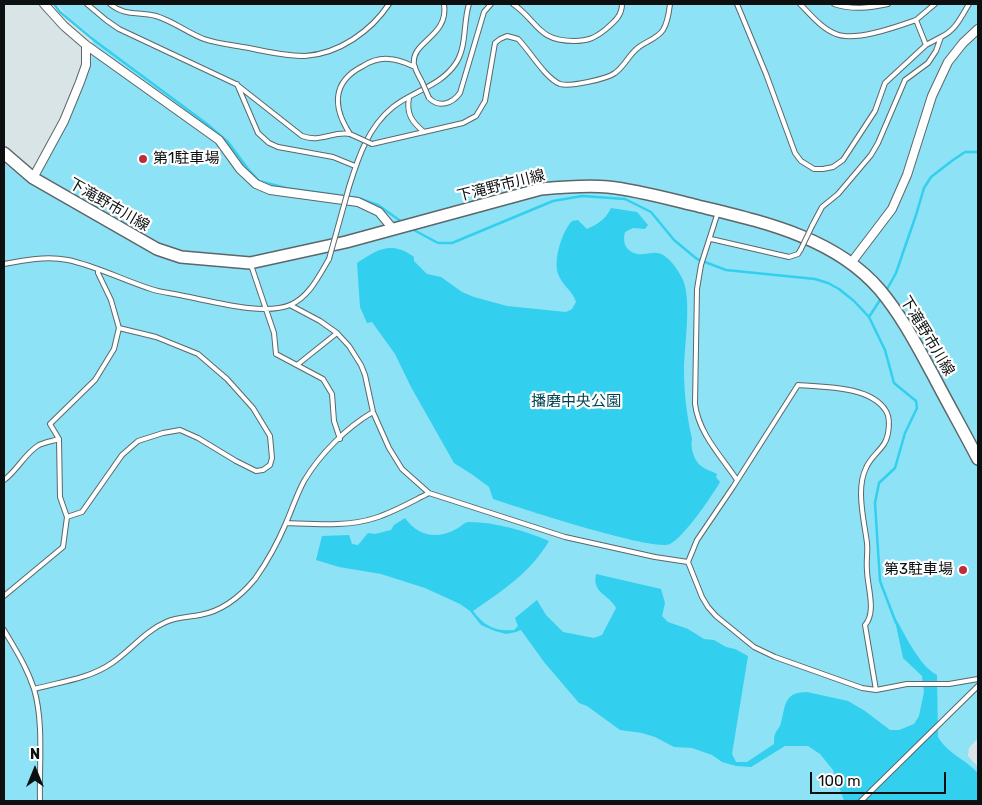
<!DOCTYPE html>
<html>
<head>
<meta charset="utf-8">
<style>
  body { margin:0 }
  #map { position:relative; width:982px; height:805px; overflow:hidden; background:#d9e4e7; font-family:Rubik,sans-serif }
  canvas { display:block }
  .frame { position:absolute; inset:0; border:5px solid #0c1011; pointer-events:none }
  .north { position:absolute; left:10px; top:745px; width:50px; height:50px; -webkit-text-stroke:4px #fff; paint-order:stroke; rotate:0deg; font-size:14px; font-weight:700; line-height:20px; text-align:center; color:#0c1011 }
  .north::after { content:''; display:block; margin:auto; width:18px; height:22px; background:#0c1011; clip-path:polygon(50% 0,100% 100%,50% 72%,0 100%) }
  .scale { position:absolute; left:810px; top:772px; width:136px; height:22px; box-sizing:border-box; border:2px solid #0c1011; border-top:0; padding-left:6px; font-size:15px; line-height:18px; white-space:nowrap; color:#0c1011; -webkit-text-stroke:4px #fff; paint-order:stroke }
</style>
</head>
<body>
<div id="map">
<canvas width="982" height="805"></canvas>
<div class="frame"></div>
<div class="north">N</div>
<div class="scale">100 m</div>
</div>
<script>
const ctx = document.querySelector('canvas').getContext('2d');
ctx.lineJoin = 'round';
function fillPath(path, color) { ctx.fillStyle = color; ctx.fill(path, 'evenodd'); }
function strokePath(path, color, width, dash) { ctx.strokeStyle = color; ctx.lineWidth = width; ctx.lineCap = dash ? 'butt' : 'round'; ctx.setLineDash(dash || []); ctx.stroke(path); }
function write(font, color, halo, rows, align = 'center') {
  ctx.font = font + ' Rubik,"Noto Sans JP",sans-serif'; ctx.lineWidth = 4.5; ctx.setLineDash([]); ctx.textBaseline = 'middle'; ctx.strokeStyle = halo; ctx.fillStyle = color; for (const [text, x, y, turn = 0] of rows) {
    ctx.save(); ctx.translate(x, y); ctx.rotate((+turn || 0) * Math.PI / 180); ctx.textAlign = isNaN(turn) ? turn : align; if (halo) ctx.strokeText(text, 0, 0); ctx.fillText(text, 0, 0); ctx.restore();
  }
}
fillPath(new Path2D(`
  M57,4H978V738L969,748L968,756L978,767V801H4V163L30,183L36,176L67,125L91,62L93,37L66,15Z`), '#8de2f6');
fillPath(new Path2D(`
  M611,208L637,212L648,225L645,229L633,228L625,232C622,243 626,252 638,254C645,255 651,252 657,253C668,254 679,271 683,280C692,302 684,346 684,371C684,394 687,416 692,439C690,447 694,461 701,466C706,470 712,471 717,474L716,477L720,482C712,496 684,537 670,544C654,552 517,507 493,499L489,487L473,475L454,463L411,387L395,354L372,322L367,323L360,307L357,263C377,250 391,240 414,257V261L427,274L441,277L462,292L474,297L507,306L566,312L572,309L576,302C573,291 563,286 559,276C552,263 562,231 572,221L578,220L587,229C598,224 606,219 611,208Z
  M405,518C418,536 437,540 456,529C461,527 464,522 469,522C496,522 525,531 549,541C531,572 502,591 473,611C484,626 496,632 514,630L518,626L515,618L537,600L546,615L563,632L594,638L602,635L616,608C609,594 592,594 596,574L661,589L665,603L662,616L668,622L688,629L704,639L714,640L726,647L735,649L748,656L732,754L736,762H747L774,744C774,741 774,735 776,732C777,730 779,728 780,726C786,708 782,692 807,692L848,701L865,711L890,730H899L914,724L919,716L924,692L922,676L903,658L894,616C905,634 919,666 937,675L938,737C948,754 965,759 978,773V801H844L833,770L820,754L808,746H785L751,767L736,766L722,762L712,755L692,748L674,747L655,737L642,733L620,730L587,706L579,703L544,662L521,630L516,632L506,634L495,631L481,625L470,611L460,604L425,588L381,574L339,567L316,560L322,536L349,535L352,544L358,545L368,533L375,534L391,530L394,525Z`), '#33cfee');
strokePath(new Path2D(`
  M54,4L60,12L95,41L207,124L228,142L248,169L259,181L286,188L358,198L378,205L402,222
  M410,228L438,243H452L553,201L582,196L625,199L651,212L674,240L697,259L726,270L815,279L828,283L839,289L854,301L869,317L885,350L894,383L916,401L917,408L905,433L895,468L879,483L875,503L880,581L896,623
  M886,291L896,273L916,215L924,188L931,177L953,160L965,152H978
  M869,317L882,297`), '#33cfee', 2.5);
const lane = new Path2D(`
  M87,4L106,20L119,29L236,84L302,136C321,143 332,131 350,134
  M110,4C126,17 138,11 156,16C173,21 188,33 204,39C218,44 234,45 249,48C267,52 286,56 305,56C339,54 371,31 389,4
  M513,4C538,21 537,41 574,41C588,41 595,38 606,29C614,22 622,16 622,4
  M737,4L766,74L795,153L801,161L814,169H823L833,167L843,160L875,111L885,83L926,45L916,20C896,27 855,42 836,34C822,29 810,14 800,4
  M834,4C852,10 869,8 888,4
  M916,20L935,4
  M926,45L941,37
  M422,82C419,76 415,70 414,64C411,41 449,37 444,4
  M237,84L258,133L269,143L278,147L333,157L355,166
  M409,98C406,114 412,122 424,132
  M429,98C439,108 452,104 460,93L484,12L491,4
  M350,134C333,108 331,82 363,66C371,61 379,58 389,59C398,59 406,63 415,67
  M372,144L463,123L476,116L485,101L495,43L500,39L507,36L518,39C530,51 545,78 560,84C570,87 607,79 615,73C625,66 629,54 639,47C647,41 658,38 663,30C668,22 669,12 670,4
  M349,187C358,158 368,127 393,107C413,91 441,86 456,63C467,46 463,23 469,4
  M718,212L701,265L697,289L695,404C699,434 721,456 737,480
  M812,226L822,207L838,194L871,155L878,143L905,80L928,63L936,51L941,37C956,30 961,17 969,4
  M711,239L789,257L798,254L801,249
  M4,264C25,260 46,256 68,260C96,266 123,280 151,289C162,293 173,293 184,296C211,301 264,316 290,305C309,297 319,276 329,259
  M251,265L274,333L276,354L323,379L332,394L334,421L340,439
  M290,305L320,321L337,333L349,346L361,365L365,375L373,412L389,448L402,469L429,493L565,537L655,557L688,562
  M297,365L337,333
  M4,480C17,471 25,453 39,445C45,442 53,441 59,439
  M67,517L82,512L122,455L138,441L163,433L180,430L198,438L236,461L256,471L263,470L270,465L272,458L270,436L253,408L227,379L198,354L156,337L119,328
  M286,523C315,524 348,527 375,518C394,512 411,502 429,493
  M4,596L63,547L67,517L60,497L59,439L50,424L95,380L114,349L119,328L111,300L98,273V269
  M4,630C15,649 27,667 34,689C44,722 39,766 40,801
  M34,689C60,682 89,679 112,663C131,650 145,631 166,622C176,617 189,617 200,615C223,611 240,597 255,579C267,562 278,542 286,523C292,509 297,494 304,481C320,454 347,427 373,412
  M876,690L865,625C877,612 867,586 867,570C866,561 868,552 867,543C865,527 861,511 861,494C861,486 862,476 866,468C870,458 878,453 884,444C889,436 891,419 886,411C871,386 824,387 798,385L733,487L697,540L688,562L702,597L708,607L716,616L754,647L775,657L862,688L876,690L907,684H949L978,679
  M861,801L978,686`);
const street = new Path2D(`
  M86,45L219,140L240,169L256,184L270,190L358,202L379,212L393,229
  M33,178L64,121L80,82L86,65V45L64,26L44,4
  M851,263L892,209L907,175L932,96L948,62L963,43L978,29`);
const secondary = new Path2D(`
  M4,153L33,178L157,249L181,257L250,263L346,242L541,189C563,187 586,185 608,187C637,190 665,198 694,205C759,221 834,236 880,290C901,315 916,344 932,373C947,402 963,430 978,459`);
strokePath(lane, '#5d6668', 6);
strokePath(street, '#5d6668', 10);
strokePath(secondary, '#5d6668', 14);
strokePath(lane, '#fff', 4);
strokePath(street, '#fff', 8);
strokePath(secondary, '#fff', 11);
const laneBridge = new Path2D(`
  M422,82L429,98
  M350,134L372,144
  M801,249L812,226
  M329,259L349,187`);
strokePath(laneBridge, '#5d6668', 6, []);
strokePath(laneBridge, '#fff', 4);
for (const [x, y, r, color] of [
  [143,159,5,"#bc2c3b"],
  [963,570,5,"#bc2c3b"]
]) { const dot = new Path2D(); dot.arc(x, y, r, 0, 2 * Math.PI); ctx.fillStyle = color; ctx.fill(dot); strokePath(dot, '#fff', 2); }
write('15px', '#0c1011', '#fff', [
  ["第1駐車場",153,159],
  ["第3駐車場",953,570,"right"]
], 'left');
write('15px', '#0c1011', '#fff', [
  ["下滝野市川線",501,186,-14],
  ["下滝野市川線",109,205,30],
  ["下滝野市川線",927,336,59]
]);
write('15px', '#004451', '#fff', [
  ["播磨中央公園",576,402]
]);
</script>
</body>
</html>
